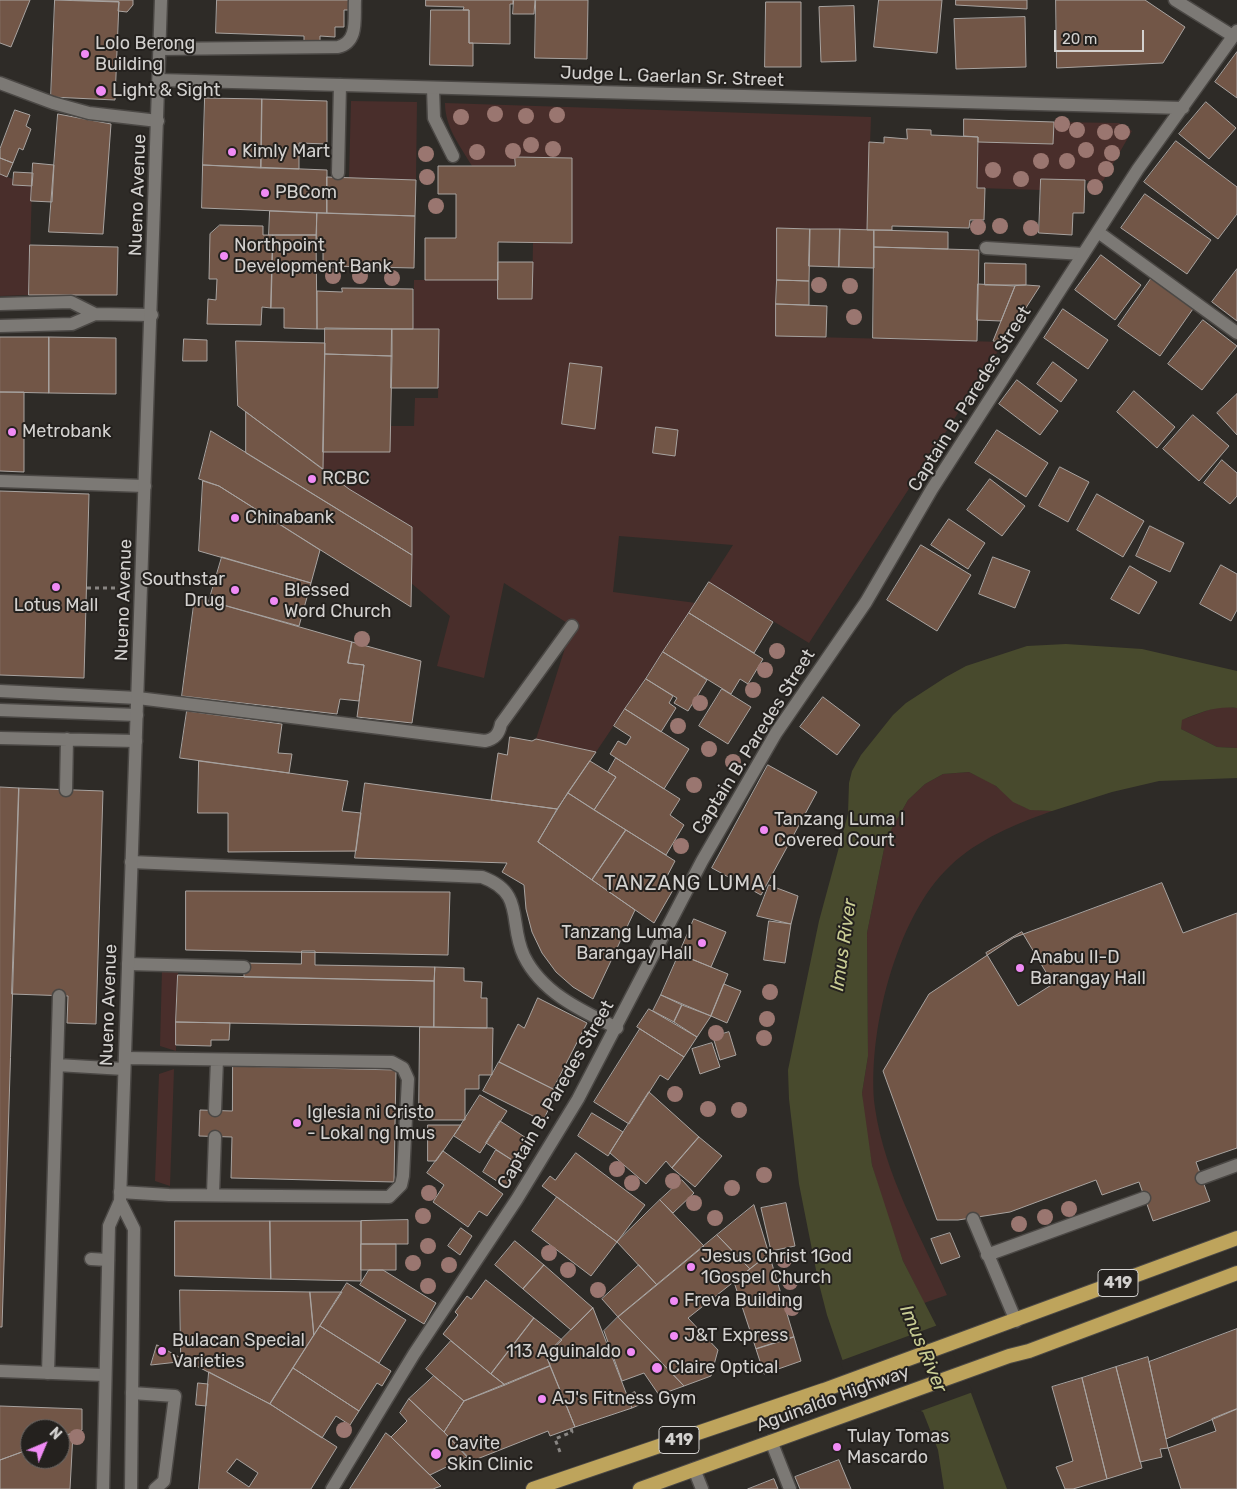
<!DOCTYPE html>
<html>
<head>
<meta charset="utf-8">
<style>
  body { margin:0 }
  #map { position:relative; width:1237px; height:1489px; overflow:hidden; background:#2e2b27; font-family:Rubik,sans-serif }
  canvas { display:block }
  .north { position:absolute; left:20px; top:1419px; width:50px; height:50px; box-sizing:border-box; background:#24211e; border:1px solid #6a6765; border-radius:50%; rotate:45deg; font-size:14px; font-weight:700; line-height:20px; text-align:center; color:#d3d1cf }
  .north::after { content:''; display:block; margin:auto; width:18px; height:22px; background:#f08bf5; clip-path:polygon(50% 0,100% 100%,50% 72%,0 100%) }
  .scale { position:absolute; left:1054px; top:30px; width:90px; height:22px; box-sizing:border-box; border:2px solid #d3d1cf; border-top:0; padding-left:6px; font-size:15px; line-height:18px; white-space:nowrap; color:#d3d1cf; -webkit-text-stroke:4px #24211e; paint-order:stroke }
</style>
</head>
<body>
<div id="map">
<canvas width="1237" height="1489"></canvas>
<div class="north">N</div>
<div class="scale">20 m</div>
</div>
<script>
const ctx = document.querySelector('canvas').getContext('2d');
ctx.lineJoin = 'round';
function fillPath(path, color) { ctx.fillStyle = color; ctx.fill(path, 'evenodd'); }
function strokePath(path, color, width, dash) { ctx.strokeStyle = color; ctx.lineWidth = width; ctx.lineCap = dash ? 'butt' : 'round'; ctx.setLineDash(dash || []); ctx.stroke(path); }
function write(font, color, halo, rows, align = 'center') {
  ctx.font = font + ' Rubik,sans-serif'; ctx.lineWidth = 4; ctx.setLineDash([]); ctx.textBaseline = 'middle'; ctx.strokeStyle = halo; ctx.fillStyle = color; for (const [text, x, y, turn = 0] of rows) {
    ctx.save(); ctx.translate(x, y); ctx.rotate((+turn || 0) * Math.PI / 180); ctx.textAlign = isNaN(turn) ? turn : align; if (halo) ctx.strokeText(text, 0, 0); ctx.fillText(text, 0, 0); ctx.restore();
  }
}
fillPath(new Path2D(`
  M351,101L417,102L416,180L349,178Z
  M445,103L871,117L867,230L777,228L776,336L1004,342L809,643L709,582L733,545L619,536L613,592L696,603L596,752L536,739L572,626L504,583L484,678L437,666L450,616L411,583L412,527L349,489L323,469V452H389L390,426H414L415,398H438L439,330L413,329L414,280H498V299H532L533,243H572V158L516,157L515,166H472C460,146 445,127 445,103Z
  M1054,122L1119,123L1132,131L1103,181L1041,179V190L977,188L978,142L1053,144Z
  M0,174L13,179V185L32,186L29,295L0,296Z
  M1219,706L1237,708V748L1217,747L1181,729V720Z
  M969,772C978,777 989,780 997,787C1022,806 1019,810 1052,811C1016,824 978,839 950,866C896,916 866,1036 875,1108C885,1176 920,1234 947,1295L924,1303L903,1261L884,1206L872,1165L865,1126L862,1093L868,1056L867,933L886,839L908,800L925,784L943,774Z
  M162,969H178L176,1051L160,1046Z
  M174,1069L170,1186L155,1181L159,1074Z`), '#492e2b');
fillPath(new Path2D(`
  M1066,644L1142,649L1237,671V708C1215,706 1202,712 1182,720L1181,729L1217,747L1237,748V778L1159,781L1112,792L1052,811L1030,810L1013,802L996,786L969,772L943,774L925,784L908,800L886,839L867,933L868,1056L862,1093L872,1165L903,1261L971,1393L1007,1489H944L938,1450L923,1412L848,1376L827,1315L818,1280L799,1184L789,1099L788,1070L819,921L848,814L849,783L852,771L861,755L893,715L906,703L946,677L966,666L1027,646Z`), '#484a2d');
fillPath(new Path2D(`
  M938,1325L973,1392L918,1412L846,1377L840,1361Z`), '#2e2b27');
const building = new Path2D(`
  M0,0H30L11,47L0,43Z
  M55,0L119,2L115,100L51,97Z
  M74,0H133V5L127,12L118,11L119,2Z
  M217,0H350L349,10H344V27H335V37L320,36V46L304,45V36L216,33Z
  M426,0H513V4H510V44L469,43V10H463L464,7L426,6Z
  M514,0H535L534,14H513Z
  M536,0H588L587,59L535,58Z
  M879,0H942L937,53L874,47Z
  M956,0H1027V9L956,5Z
  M1056,0H1145L1185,27L1163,63L1057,68Z
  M766,2H801V67H765Z
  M854,6L856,61L821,62L819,7Z
  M431,10H469V43H473V66L430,65Z
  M1025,17L1026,67L956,69L954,19Z
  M1237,52V98L1215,82Z
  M205,98L262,99L261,168L203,165Z
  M262,99L327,101V144L299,143V169L261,168Z
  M1206,102L1236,128L1209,159L1179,134Z
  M15,110L30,115L26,126L31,129L23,150L19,148L13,163L0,158V149Z
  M58,114L111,124L103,234L49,232Z
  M964,119L1054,122L1053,144L978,142V137L964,136Z
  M907,129L931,130V135L978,137L977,188H985L984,220H970L969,228L892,226V230H867L869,142L884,143V137L907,139Z
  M1176,141L1237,187V214L1218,239L1144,182Z
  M515,157L572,158V243L498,242V280H425V238H456V194H438V166H515Z
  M0,158L13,163L7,177L0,174Z
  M33,163L54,165L52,202L31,201Z
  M203,165L327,170V213L202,208Z
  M14,172L33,173L32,186L13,185Z
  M327,177L416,180L415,216L327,213Z
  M1041,179L1085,180L1084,213H1073L1072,235L1039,233Z
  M1145,194L1211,240L1187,274L1121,228Z
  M270,211L317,213L316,235H269Z
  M317,213L415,216L414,268L323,266V240L317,239Z
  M220,225L263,226V235H273L271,308L262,307L261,325L207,324L208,299L216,300L217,279H209L210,234Z
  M777,228L810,229L809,281L777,280Z
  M810,229H840L839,267L809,266Z
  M840,229L874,230V268L839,267Z
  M874,230L948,232V249L874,247Z
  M273,235H316L317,329L284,328V308H271Z
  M30,245L118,247L117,295H29Z
  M874,247L979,250L977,341L873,338Z
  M1101,255L1141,285L1115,320L1075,290Z
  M498,262H533L532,299H498Z
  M985,263L1026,264V285H985Z
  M1237,269V321L1212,302Z
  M1153,276L1195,306L1160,356L1118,326Z
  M777,280L809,281V305L776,304Z
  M978,284L1015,286L1001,321L977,320Z
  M1026,285L1040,286L1004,342L993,341L1015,286Z
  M342,288L413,289V329H317V291L342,292Z
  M776,304L827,306L826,337L776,336Z
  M1063,309L1108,340L1088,369L1044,338Z
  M1203,320L1237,346L1202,390L1168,364Z
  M325,328L392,329V356L325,354Z
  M392,329H439L438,388H391Z
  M0,337H49V393L0,392Z
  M49,337L116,338V394L49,393Z
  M184,339L207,340V361H183Z
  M236,341L325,343L323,469L238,406Z
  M325,354L392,356L390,452H323Z
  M1053,362L1077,380L1061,402L1037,384Z
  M570,363L602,367L595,429L562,424Z
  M1017,380L1058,411L1040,435L999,404Z
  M1134,391L1175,427L1157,448L1117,412Z
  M0,392H24V472L0,471Z
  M1237,394V435L1217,413Z
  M246,412L349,489L412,527V555L246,453Z
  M1193,415L1229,446L1199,481L1163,449Z
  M656,427L678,430L675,456L653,453Z
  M997,430L1048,463L1026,497L975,463Z
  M211,431L412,555L411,607L219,486L199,479Z
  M1222,460L1237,473V496L1230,504L1204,483Z
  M1060,467L1089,482L1068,522L1039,506Z
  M990,479L1025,506L1002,536L967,510Z
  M203,481L219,486L320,550L311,583L199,551Z
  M0,491L89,494L84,678L0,675Z
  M1097,494L1144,521L1123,557L1077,530Z
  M949,519L985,543L968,569L931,545Z
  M1150,526L1184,543L1170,572L1136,556Z
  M921,545L971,575L937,631L887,600Z
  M222,557L311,583L299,626L209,601Z
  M993,557L1030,571L1015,608L979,594Z
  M1221,565L1237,574V610L1231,621L1200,604Z
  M1130,566L1157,582L1139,614L1111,599Z
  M709,582L773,622L754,653L689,613Z
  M195,597L352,642L348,663L364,665L359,701L340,699L337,714L182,696Z
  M689,613L763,659L748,684L740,679L731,694L663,652Z
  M352,642L421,661L412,723L357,717L364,665L348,663Z
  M663,652L707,680L688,711L674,703L677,698L646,679Z
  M646,679L673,696L669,703L676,708L661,732L625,709Z
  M722,689L751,707L728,744L699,726Z
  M823,697L860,725L837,755L800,727Z
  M625,709L689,749L664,789L610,754L618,741L626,745L631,737L614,726Z
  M187,711L282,724L278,753L292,754L289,773L180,758Z
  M510,737L532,741L536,739L596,752L557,809L491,800L498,753L507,755Z
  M616,758L680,799L670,815L684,825L666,855L594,810L616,777L608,772Z
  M199,761L348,781L342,811L361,813L356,851L228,852V813H198Z
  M590,761L616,777L594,810L568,793Z
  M768,765L817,792L761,895L712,868Z
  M365,783L557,809L538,842L635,910L593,999L573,987L556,972L542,953L532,932L526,909L524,885L502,872L507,863L355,858Z
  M0,787L19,788L2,1327H0Z
  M19,788L103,791L96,1024L67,1023L68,996L12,994Z
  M568,793L626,830L592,880L538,842Z
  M626,830L675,861L663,884L673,890L654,923L592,880Z
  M1162,883L1183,933L1237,913V1148L1196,1162L1210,1201L1153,1221L1139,1182L1102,1195L1096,1180L1010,1212L958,1220H937L883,1071L929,994L1013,938Z
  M769,885L798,896L791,924L757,916Z
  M186,891L450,892L448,955L186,950Z
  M694,919L726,932L711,967L679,954Z
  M769,921L791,924L785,963L764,960Z
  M1022,932L1053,984L1018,1006L986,953Z
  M302,951H315V965L435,967L434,981L244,977V963L301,964Z
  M679,954L728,974L711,1016L661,995Z
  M435,967L464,968V981L482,982L481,998H487V1028L434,1027Z
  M178,975L434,981V1027L176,1022Z
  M724,984L741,991L727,1023L711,1016Z
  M661,995L682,1005L674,1022L653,1011Z
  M538,998L587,1023L553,1089L499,1062L518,1024L524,1028Z
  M682,1005L711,1016L697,1037L674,1022Z
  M649,1009L697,1037L684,1057L637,1027Z
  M176,1022L230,1023L229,1040H211V1046L176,1045Z
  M420,1027L493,1028L492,1075H479V1089H465V1120H419Z
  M640,1029L684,1057L668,1080L660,1075L629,1124L594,1102Z
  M729,1032L736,1055L720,1060L713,1037Z
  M712,1043L720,1067L700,1074L692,1049Z
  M499,1062L557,1091L543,1121L483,1091Z
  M233,1066L396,1070L394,1182L231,1178L232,1137L199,1136L200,1110L232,1111Z
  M649,1092L699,1137L672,1168L666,1161L646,1184L610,1153Z
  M480,1095L507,1111L480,1153L454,1136Z
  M592,1113L623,1132L608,1156L578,1136Z
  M500,1121L534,1143L520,1165L486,1143Z
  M428,1125H461L436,1161H428Z
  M699,1137L722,1156L695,1187L672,1168Z
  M496,1150L520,1165L506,1187L483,1172Z
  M443,1151L503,1194L487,1216L479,1211L468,1227L433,1202L444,1185L427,1173Z
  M576,1153L645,1205L617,1242L542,1186L550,1176L555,1180Z
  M682,1180L694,1193L673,1213L660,1200Z
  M557,1197L617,1242L591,1276L532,1231Z
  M660,1200L704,1246L657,1285L617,1242Z
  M786,1203L795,1246L771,1251L761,1208Z
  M754,1205L769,1254L750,1269L717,1235Z
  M408,1220V1244H361V1221Z
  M175,1221H270L271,1279L175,1276Z
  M270,1221H361V1281L271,1279Z
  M461,1228L472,1236L460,1255L448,1246Z
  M950,1233L960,1257L941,1264L931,1239Z
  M717,1235L750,1269L688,1318L718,1350L711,1376L684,1386L618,1317Z
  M515,1241L544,1265L523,1289L495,1265Z
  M361,1244H396V1270H361Z
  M769,1254L794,1337L756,1349L734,1282Z
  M544,1265L593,1308L571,1330L523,1289Z
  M639,1265L657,1285L618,1317L602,1299Z
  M369,1270H383L436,1303L424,1324L360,1285Z
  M486,1280L534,1318L491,1374L443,1334L458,1315L455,1312L467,1296L471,1299Z
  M347,1283L406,1320L379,1363L320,1326Z
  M180,1290L310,1292L314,1335L270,1404L181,1358Z
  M310,1292H342L314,1335Z
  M593,1308L632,1408L575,1427L546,1355Z
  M618,1317L684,1386L659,1395L644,1373L622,1381L604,1331Z
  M534,1318L562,1340L546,1355L550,1366L505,1385L491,1374Z
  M320,1326L391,1371L382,1386L377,1383L359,1411L293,1368Z
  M1237,1329V1409L1166,1439L1149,1362Z
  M794,1337L801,1361L764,1374L756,1349Z
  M451,1341L491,1374L505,1385L464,1401L434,1376L426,1369Z
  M157,1345L181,1358L178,1362L151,1365Z
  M1148,1357L1168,1448L1160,1449L1162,1457L1140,1462L1116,1367Z
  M550,1366L575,1427L550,1436L548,1431L472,1461L444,1432L464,1401Z
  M1116,1367L1142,1468L1107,1479L1082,1378Z
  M293,1368L359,1411L350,1425L336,1416L322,1438L270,1404Z
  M209,1372L270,1404L337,1447L311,1489H199ZM237,1459L258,1473L249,1487L227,1472Z
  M434,1376L464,1401L444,1432L409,1399Z
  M1082,1378L1107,1479L1073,1489H1065L1056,1467L1073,1461L1052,1387Z
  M198,1383L208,1384L206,1406L196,1405Z
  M635,1392L639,1405L632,1408L627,1395Z
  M409,1399L444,1432L467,1457L430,1475L391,1437L407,1421L400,1413Z
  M0,1406L82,1409V1430L60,1438V1429H30V1449L0,1460Z
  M1237,1409V1489H1181L1168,1448L1216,1431L1212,1419Z
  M73,1433L70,1489H0V1460L30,1449V1459H60V1438Z
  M386,1433L391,1437L441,1486L433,1489H350Z
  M839,1460L851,1489H800L795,1477Z
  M774,1479L778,1489H748Z`);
fillPath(building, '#725647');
strokePath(building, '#a8a3a0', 1);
const service = new Path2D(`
  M160,49L338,47C359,42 354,18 355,0
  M433,88L434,118L453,156
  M338,173L340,85
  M986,248L1083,254
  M0,481L145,486
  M0,691L138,698L485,741C495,739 499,734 501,724L572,626
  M0,710L137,715
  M0,738L136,741
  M66,790L67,739
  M131,862L482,877C526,893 508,923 524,956C542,993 582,1011 617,1028
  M128,964L244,967
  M57,1065L124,1069
  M215,1110L217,1060
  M1202,1178L1237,1165
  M120,1192L169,1195L389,1197L401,1185L403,1176L408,1079L403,1068L392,1062L125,1058
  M213,1194L215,1137
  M973,1219L1016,1321
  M987,1255L1144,1198
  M91,1259L108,1260
  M48,1373L59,996
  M132,1393L175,1396L164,1481L155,1489
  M771,1441L790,1489`);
const minor = new Path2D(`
  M1175,0L1233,36
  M159,80L1183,108
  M0,83L53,103L89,113L158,121
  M1098,232L1237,333
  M0,304L71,302L95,314
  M0,326L72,324L95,314L152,315
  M694,1469L702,1489
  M332,1489L414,1354L517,1199L578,1099L702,861L776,733L866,602L932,489L1138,169L1237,31`);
const tertiary = new Path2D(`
  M0,1371L105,1375`);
const secondary = new Path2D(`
  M120,1201L134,1229L131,1489
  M103,1489L109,1226L120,1201L161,0`);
const trunk = new Path2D(`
  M533,1489L824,1390L1237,1238
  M640,1489L1009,1356L1029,1351L1237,1273`);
strokePath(service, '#4b4845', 15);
strokePath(minor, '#4b4845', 15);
strokePath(tertiary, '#4b4845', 15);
strokePath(secondary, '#4b4845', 15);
strokePath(trunk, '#4b4845', 16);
strokePath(new Path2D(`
  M87,588H116
  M560,1452L555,1439L572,1432L571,1428`), '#898683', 3, [4, 4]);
strokePath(service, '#7c7975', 12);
strokePath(minor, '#7c7975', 12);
strokePath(tertiary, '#7c7975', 12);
strokePath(secondary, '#7c7975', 12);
strokePath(trunk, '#bea45c', 14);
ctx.fillStyle = '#9a7670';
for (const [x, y] of [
  [495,114],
  [557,115],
  [526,116],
  [461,117],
  [1062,124],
  [1077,130],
  [1105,132],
  [1122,132],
  [531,145],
  [553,149],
  [1086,150],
  [513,151],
  [477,152],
  [1112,153],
  [426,154],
  [1041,161],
  [1067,161],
  [1106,169],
  [993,170],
  [427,177],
  [1021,179],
  [1095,187],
  [436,206],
  [1000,226],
  [978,227],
  [1031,228],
  [333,276],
  [360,276],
  [392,278],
  [819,285],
  [850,286],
  [854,317],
  [362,639],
  [777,651],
  [765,670],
  [753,690],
  [700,703],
  [678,726],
  [709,749],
  [733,762],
  [694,785],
  [681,846],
  [770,992],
  [767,1019],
  [716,1033],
  [764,1038],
  [675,1094],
  [708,1109],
  [739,1110],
  [617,1169],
  [764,1175],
  [673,1181],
  [632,1183],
  [732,1188],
  [429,1193],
  [694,1203],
  [1069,1209],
  [423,1216],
  [1045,1217],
  [715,1218],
  [1019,1224],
  [428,1246],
  [549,1253],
  [784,1260],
  [413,1263],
  [449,1265],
  [568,1270],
  [790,1282],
  [428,1286],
  [598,1290],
  [792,1308],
  [344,1430],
  [77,1437]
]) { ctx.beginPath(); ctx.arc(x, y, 8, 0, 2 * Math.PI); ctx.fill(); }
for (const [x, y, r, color] of [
  [85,54,5,"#f08bf5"],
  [101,91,6,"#f08bf5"],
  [232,152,5,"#f08bf5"],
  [265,193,5,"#f08bf5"],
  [224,256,5,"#f08bf5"],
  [12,432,5,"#f08bf5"],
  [312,479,5,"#f08bf5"],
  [235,518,5,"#f08bf5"],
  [56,587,5,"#f08bf5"],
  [235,590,5,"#f08bf5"],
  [274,601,5,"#f08bf5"],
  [764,830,5,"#f08bf5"],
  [702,943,5,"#f08bf5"],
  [1020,968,5,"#f08bf5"],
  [297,1123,5,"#f08bf5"],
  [691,1267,5,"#f08bf5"],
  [674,1301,5,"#f08bf5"],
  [674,1336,5,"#f08bf5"],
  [162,1351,5,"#f08bf5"],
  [631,1352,5,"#f08bf5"],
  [657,1368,6,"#f08bf5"],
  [542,1399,5,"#f08bf5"],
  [837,1447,5,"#f08bf5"],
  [436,1454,6,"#f08bf5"]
]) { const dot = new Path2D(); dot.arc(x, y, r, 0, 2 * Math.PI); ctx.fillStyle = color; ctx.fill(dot); strokePath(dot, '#24211e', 2); }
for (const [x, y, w] of [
  [1118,1283,40],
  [679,1440,40]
]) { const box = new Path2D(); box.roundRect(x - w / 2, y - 13.5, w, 27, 4); ctx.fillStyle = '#24211e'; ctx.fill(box); strokePath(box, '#d3d1cf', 1); }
write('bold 16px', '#d3d1cf', null, [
  ["419",1118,1283],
  ["419",679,1440]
]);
write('18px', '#d3d1cf', '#24211e', [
  ["Lolo Berong",95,44],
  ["Building",95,65],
  ["Light & Sight",112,91],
  ["Kimly Mart",242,152],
  ["PBCom",275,193],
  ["Northpoint",234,246],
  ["Development Bank",234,267],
  ["Metrobank",22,432],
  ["RCBC",322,479],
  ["Chinabank",245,518],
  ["Southstar",225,580,"right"],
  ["Drug",225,601,"right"],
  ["Blessed",284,591],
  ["Word Church",284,612],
  ["Lotus Mall",56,606,"center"],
  ["Tanzang Luma I",774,820],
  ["Covered Court",774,841],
  ["Tanzang Luma I",692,933,"right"],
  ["Barangay Hall",692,954,"right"],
  ["Anabu II-D",1030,958],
  ["Barangay Hall",1030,979],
  ["Iglesia ni Cristo",307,1113],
  ["- Lokal ng Imus",307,1134],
  ["Jesus Christ 1God",701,1257],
  ["1Gospel Church",701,1278],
  ["Freva Building",684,1301],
  ["J&T Express",684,1336],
  ["Bulacan Special",172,1341],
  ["Varieties",172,1362],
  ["113 Aguinaldo",621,1352,"right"],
  ["Claire Optical",668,1368],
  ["AJ's Fitness Gym",552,1399],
  ["Tulay Tomas",847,1437],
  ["Mascardo",847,1458],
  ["Cavite",447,1444],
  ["Skin Clinic",447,1465]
], 'left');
write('18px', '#d3d1cf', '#24211e', [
  ["Judge L. Gaerlan Sr. Street",672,77,2],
  ["Nueno Avenue",138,195,-88],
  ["Captain B. Paredes Street",970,399,-58],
  ["Nueno Avenue",124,600,-88],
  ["Captain B. Paredes Street",754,742,-58],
  ["Nueno Avenue",109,1005,-88],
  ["Captain B. Paredes Street",556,1095,-60],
  ["Aguinaldo Highway",833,1399,-20]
]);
write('italic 19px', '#c9cd94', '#24211e', [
  ["Imus River",844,945,-82],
  ["Imus River",923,1349,67]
]);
ctx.letterSpacing = '1px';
write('20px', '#d3d1cf', '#24211e', [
  ["TANZANG LUMA I",691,884]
]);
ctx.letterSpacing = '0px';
</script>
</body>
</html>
